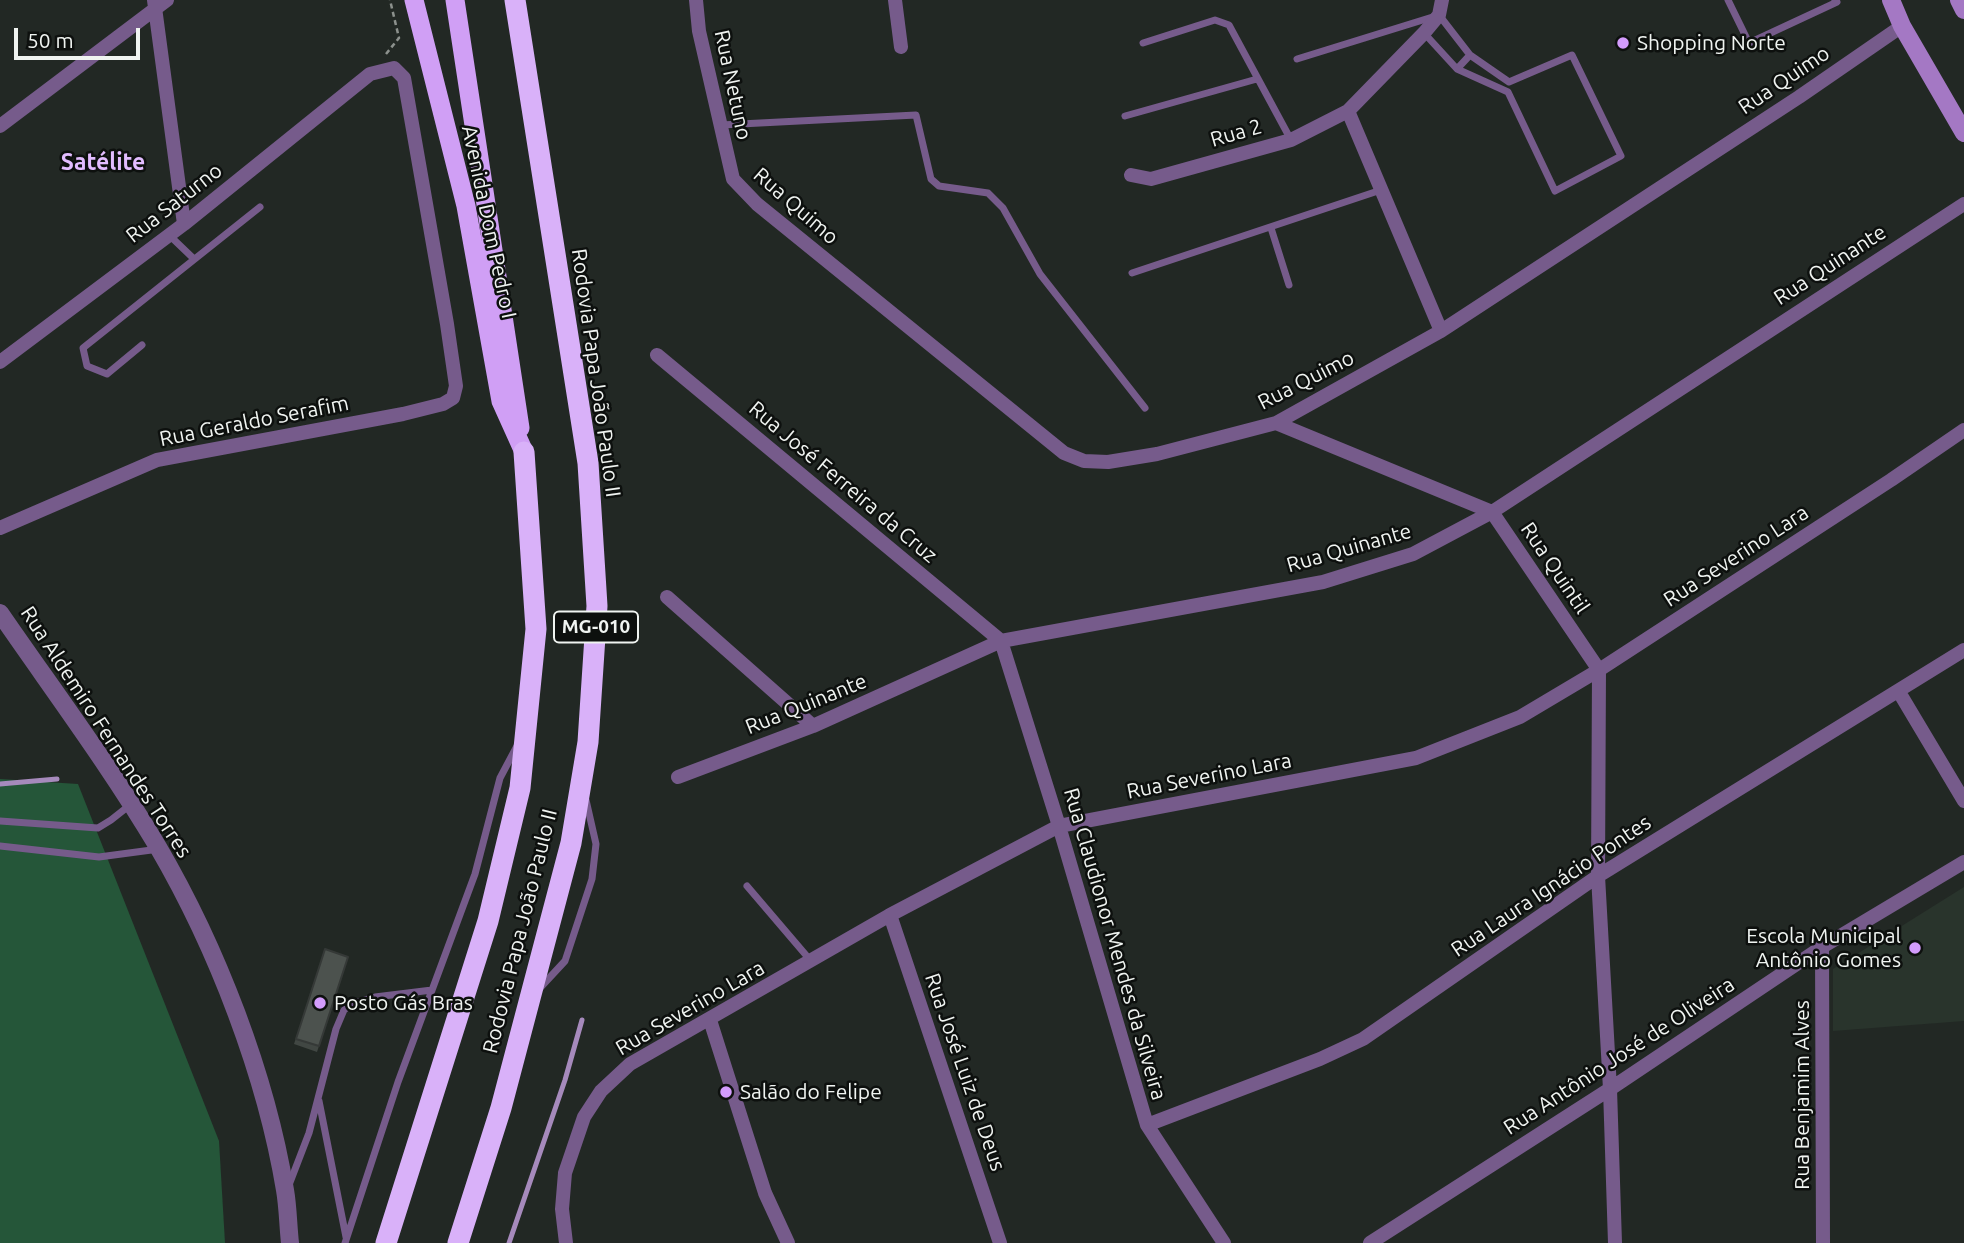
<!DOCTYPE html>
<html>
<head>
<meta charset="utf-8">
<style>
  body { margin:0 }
  #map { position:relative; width:1964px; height:1243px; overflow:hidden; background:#222824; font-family:Ubuntu,sans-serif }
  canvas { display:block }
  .scale { position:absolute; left:14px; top:28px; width:126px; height:32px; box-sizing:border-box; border:4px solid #f0f4f1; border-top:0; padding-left:9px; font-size:21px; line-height:24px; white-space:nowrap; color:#f0f4f1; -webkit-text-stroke:5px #0d100e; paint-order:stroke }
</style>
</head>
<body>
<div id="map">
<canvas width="1964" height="1243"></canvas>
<div class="scale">50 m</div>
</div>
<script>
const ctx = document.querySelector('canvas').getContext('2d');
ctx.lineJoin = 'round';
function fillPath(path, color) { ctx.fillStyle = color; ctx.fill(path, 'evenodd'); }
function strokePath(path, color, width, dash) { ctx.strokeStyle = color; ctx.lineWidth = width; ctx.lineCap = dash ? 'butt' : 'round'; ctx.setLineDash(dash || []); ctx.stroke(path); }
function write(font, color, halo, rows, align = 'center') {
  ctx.font = font + ' Ubuntu,sans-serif'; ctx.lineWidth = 5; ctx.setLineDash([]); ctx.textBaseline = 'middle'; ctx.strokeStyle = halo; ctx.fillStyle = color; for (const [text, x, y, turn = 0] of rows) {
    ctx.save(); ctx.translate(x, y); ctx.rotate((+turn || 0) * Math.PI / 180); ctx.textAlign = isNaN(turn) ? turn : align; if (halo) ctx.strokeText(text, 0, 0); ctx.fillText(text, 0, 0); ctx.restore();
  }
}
fillPath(new Path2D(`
  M1964,887V1021L1833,1031V969Z`), '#29342c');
fillPath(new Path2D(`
  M0,779L78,784L219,1141L225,1243H0Z`), '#255639');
strokePath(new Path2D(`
  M0,784L57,779
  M509,1243L565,1080L582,1020`), '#a68abc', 5);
strokePath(new Path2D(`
  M386,54L399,38L390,0`), '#8c918d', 2.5, [5, 3.5]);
strokePath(new Path2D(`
  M1728,0L1749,43L1837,2L1835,0
  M1143,43L1215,20L1229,25L1291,140
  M1297,59L1439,15L1470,55L1509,82L1572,55L1621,156L1555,191L1508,92L1457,69L1424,33
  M1457,69L1470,55
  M1125,116L1257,79
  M721,125L916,115L931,179L939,186L988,193L1003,208L1040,274L1145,408
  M1271,228L1289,285
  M169,235L193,258
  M1132,273L1381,190
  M142,345L107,374L87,366L83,348L260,207
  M0,821L98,828L111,820L130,805
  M0,846L99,857L159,849
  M747,886L811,961
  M539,989L565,961L592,879L596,844L586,800
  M319,1101L346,1237
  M289,1185L309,1133L336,1029L344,1010L354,1003L375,997L432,990
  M345,1243L398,1082L475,874L500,778L517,746`), '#765b8b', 7);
strokePath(new Path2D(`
  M154,0L184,224
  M696,0L699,31L733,179L757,204L1064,453L1084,461L1108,462L1157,454L1276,423L1441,331L1799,97L1902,26
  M895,0L901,47
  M1348,111L1441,331
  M0,126L167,0
  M1131,175L1151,179L1291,140L1348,111L1424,33L1439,15L1442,0
  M657,355L1001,641L1059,826L1147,1125L1224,1243
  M0,362L184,224L370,74L394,68L404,78L447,324L456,386L453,398L443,404L403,414L157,460L0,528
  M1276,423L1492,512L1599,670L1598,876L1610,1089L1615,1243
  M667,597L813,726
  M1899,692L1964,801
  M678,777L813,726L1001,641L1323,582L1413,554L1492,512L1964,204
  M890,915L1000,1243
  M1822,947L1823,1243
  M710,1020L765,1193L788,1243
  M1147,1125L1320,1059L1363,1039L1598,876L1964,650
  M566,1243L562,1209L565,1173L584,1117L601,1091L630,1064L890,915L1059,826L1416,758L1520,717L1599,670L1891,480L1964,430
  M1370,1243L1610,1089L1822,947L1964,862`), '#765b8b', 14);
strokePath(new Path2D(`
  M0,613C53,690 110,766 158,847C217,948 266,1075 285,1190C288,1207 288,1225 290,1243`), '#765b8b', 18);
strokePath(new Path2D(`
  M1891,0L1902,26L1964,133
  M1959,0L1964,10`), '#a478c4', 18);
strokePath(new Path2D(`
  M414,0L466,206L501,401L524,452
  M455,0L520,428`), '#d09ff5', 19);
strokePath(new Path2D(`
  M386,1243L488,921L520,788L536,629L524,452
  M458,1243L501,1108L571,843L588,742L597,606L588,463L515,0`), '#d9b1f9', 21);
fillPath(new Path2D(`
  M325,949L348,957L317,1052L294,1044Z`), '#414743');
const building = new Path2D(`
  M325,949L348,957L319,1046L296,1039Z`);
fillPath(building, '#4c524e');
strokePath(building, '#353937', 2);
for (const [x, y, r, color] of [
  [1623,43,7,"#d39cfc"],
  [1915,948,7,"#d39cfc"],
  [320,1003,7,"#d39cfc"],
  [726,1092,7,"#d39cfc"]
]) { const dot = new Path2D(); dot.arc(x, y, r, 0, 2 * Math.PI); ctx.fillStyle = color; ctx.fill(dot); strokePath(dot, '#0d100e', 2.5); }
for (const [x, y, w] of [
  [596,627,84]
]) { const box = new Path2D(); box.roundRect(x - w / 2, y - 15.5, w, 31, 5); ctx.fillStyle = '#0d100e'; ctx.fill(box); strokePath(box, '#f0f4f1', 2); }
write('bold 19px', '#f0f4f1', null, [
  ["MG-010",596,627]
]);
write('21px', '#f0f4f1', '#0d100e', [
  ["Shopping Norte",1637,43],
  ["Escola Municipal",1901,936,"right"],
  ["Antônio Gomes",1901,960,"right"],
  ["Posto Gás Bras",334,1003],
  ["Salão do Felipe",740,1092]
], 'left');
write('21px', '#f0f4f1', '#0d100e', [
  ["Rua Quimo",1784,80,-34],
  ["Rua Netuno",733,85,78],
  ["Rua 2",1236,133,-16],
  ["Rua Saturno",174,203,-38],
  ["Rua Quimo",796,206,41],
  ["Avenida Dom Pedro I",489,222,78],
  ["Rua Quinante",1830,265,-33],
  ["Rodovia Papa João Paulo II",596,373,82],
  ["Rua Quimo",1306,380,-27],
  ["Rua Geraldo Serafim",254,421,-11],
  ["Rua José Ferreira da Cruz",843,482,40],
  ["Rua Quinante",1349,548,-16],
  ["Rua Severino Lara",1736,556,-33],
  ["Rua Quintil",1555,568,56],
  ["Rua Quinante",806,704,-22],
  ["Rua Aldemiro Fernandes Torres",106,732,57],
  ["Rua Severino Lara",1209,776,-11],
  ["Rua Laura Ignácio Pontes",1551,886,-34],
  ["Rodovia Papa João Paulo II",520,931,-76],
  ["Rua Claudionor Mendes da Silveira",1115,944,74],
  ["Rua Severino Lara",690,1008,-30],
  ["Rua Antônio José de Oliveira",1619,1056,-33],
  ["Rua José Luiz de Deus",965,1072,71],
  ["Rua Benjamim Alves",1802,1095,-90]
]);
write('bold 23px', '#e2bcff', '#0d100e', [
  ["Satélite",103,162]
]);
</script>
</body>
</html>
